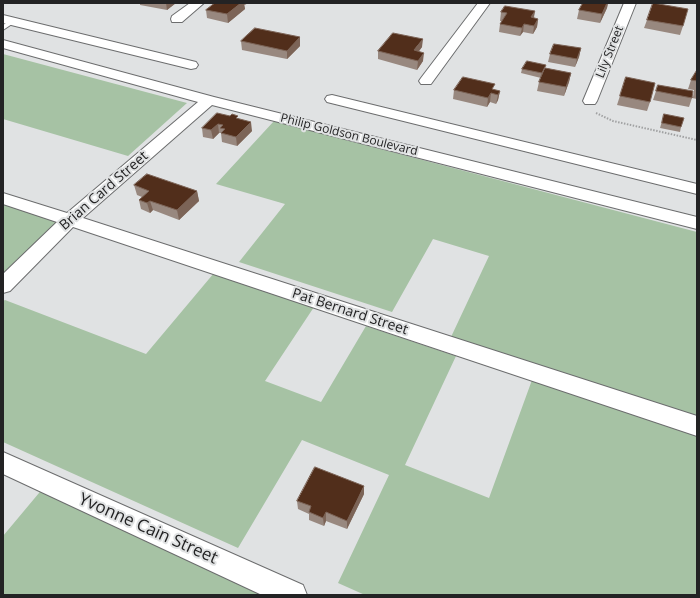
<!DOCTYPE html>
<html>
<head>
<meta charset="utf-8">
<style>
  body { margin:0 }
  #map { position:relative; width:700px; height:598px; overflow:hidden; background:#e0e2e3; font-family:"Open Sans",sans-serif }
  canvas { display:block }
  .frame { position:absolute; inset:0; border:4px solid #232324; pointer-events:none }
</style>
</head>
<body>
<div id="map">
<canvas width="700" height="598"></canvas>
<div class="frame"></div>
</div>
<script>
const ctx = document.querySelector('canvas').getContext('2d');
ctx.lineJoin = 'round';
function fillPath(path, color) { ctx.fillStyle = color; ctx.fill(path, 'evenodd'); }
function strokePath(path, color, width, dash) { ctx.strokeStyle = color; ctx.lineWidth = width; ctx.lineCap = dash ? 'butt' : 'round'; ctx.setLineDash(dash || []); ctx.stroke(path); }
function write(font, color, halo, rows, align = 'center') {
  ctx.font = font + ' "Open Sans",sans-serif'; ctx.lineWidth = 4; ctx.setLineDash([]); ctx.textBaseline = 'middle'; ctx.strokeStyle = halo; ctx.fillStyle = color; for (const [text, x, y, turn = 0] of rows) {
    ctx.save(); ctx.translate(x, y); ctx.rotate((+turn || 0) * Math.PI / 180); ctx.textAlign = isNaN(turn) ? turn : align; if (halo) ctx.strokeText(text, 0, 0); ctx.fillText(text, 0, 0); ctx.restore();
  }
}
fillPath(new Path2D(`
  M3,54L187,103L128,156L3,119Z
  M274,121L697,232V418L451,337L489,256L433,239L392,312L239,262L285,204L216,184Z
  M3,204L63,224L3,278Z
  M214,273L314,307L265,381L321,402L366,326L456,356L405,465L489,498L532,380L697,435V595H365L338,583L389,475L302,440L238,548L3,442V301L5,300L146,354Z
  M44,487L274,595H3V536Z`), '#a6c2a4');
const lane = new Path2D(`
  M13,19L16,21L15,22L3,30V25Z`);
const street = new Path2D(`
  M190,3H204L182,22H172L171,19L172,16Z
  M478,3H490L431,84H421L419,81L421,78Z
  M624,3H636L597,101L595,104H585L583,101Z
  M3,15L196,62L198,65L196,68L191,69L3,23Z
  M3,40L214,97L697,217V229L212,105L83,218L697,416V436L73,227L10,291L3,293V274L57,222L3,204V193L67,213L198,102L3,48Z
  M332,95L697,184V194L327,102L325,99L327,96Z
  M3,452L303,585L307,595H262L3,474Z`);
strokePath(lane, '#6c6d6e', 2);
strokePath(street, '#6c6d6e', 2);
strokePath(new Path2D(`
  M596,113L613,121L697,140`), '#a0a1a2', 2, [1.5, 1.5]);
fillPath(lane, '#fff');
fillPath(street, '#fff');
fillPath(new Path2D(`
  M140,3H176L167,10L140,5Z
  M215,3H248L245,5H244L245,9L228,23L207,18L206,10Z
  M583,3H608L607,8L600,23L577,19L579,10Z
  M535,11L534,18L538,19L537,27L533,34L523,32L520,36L499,32L500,24L502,21H500L501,12Z
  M647,20L683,26L680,35L644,28Z
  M300,37V46L287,59L242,50L241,41Z
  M422,47L419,51L423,61L417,70L378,59V51Z
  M581,48L579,57L575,67L548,62L550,54Z
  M546,68L571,73L569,82L564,96L537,91L539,82L541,78L521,73L522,69Z
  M697,70V99L692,98L689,107L653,100L658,85L693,97L694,90L688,89L691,80Z
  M626,77L650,102L647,111L617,105Z
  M454,90H494L500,91L498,100L496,104L490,102L487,107L453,99Z
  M664,114L681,127L680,132L660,128Z
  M238,118L252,131L237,146L222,142L221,133H219L213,139L203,137L202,128Z
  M134,185L197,191L199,201L179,220L153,210L150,213L141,209L139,200L142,197L137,195Z
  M364,494L347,529L326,521L324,526L309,520V514L298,509L297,501Z`), '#98887f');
fillPath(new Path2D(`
  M166,3H176L167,10Z
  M241,3H244L245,9L228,23L227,14Z
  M607,3H608L607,8L600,23L602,14Z
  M535,11L533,20L529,26L531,17Z
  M538,19L537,27L533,34L534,26Z
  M524,24L523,32L520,36L522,28Z
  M300,37V46L287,59V51Z
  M423,39L422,47L413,59L414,50Z
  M581,48L579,57L575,67L577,59Z
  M424,53L423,61L417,70L418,61Z
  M571,73L569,82L564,96L566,87Z
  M500,91L498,100L496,104L498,95Z
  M491,93L490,102L487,107L488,98Z
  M251,122L252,131L237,146L236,137Z
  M218,124L219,133L213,139L211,130Z
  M197,191L199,201L179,220L177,210Z
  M150,201L153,210L150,213L147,203Z
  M364,486V494L347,529V521Z
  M326,512V521L324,526L323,518Z`), '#7c6457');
const building = new Path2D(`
  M215,3H241L227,14L206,10Z
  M583,3H607L602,14L579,10Z
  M653,3L688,9L683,26L647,20Z
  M505,6L535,11L531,17L538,19L534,26L524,24L522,28L500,24L507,13L501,12Z
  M255,28L300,37L287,51L241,41Z
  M393,33L423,39L414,50L424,53L418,61L378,51Z
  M554,44L581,48L577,59L550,54Z
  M527,61L546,65L542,73L522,69Z
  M545,68L571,73L566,87L539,82Z
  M697,70V81L691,80Z
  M463,77L495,84L492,89L500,91L498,95L491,93L488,98L454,90Z
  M626,77L655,83L650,102L620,96Z
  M658,85L693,91L692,98L656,91Z
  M217,113L230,116L232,114L238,116L236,118L251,122L236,137L221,133L225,129L220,128L223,125L218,124L211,130L202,128Z
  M664,114L684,118L681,127L662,123Z
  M147,174L197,191L177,210L150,201L147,203L139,200L149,191L134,185Z
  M315,467L364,486L347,521L326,512L323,518L309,512L311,506L297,501Z`);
fillPath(building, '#512e1b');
strokePath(building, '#7c6457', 1);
write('12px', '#232324', '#e0e2e3', [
  ["Lily Street",610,52,-68],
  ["Philip Goldson Boulevard",349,135,14]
]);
write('14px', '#232324', '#e0e2e3', [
  ["Brian Card Street",104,191,-41],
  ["Pat Bernard Street",350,312,18]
]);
write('17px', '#232324', '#e0e2e3', [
  ["Yvonne Cain Street",148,529,24]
]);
</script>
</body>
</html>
